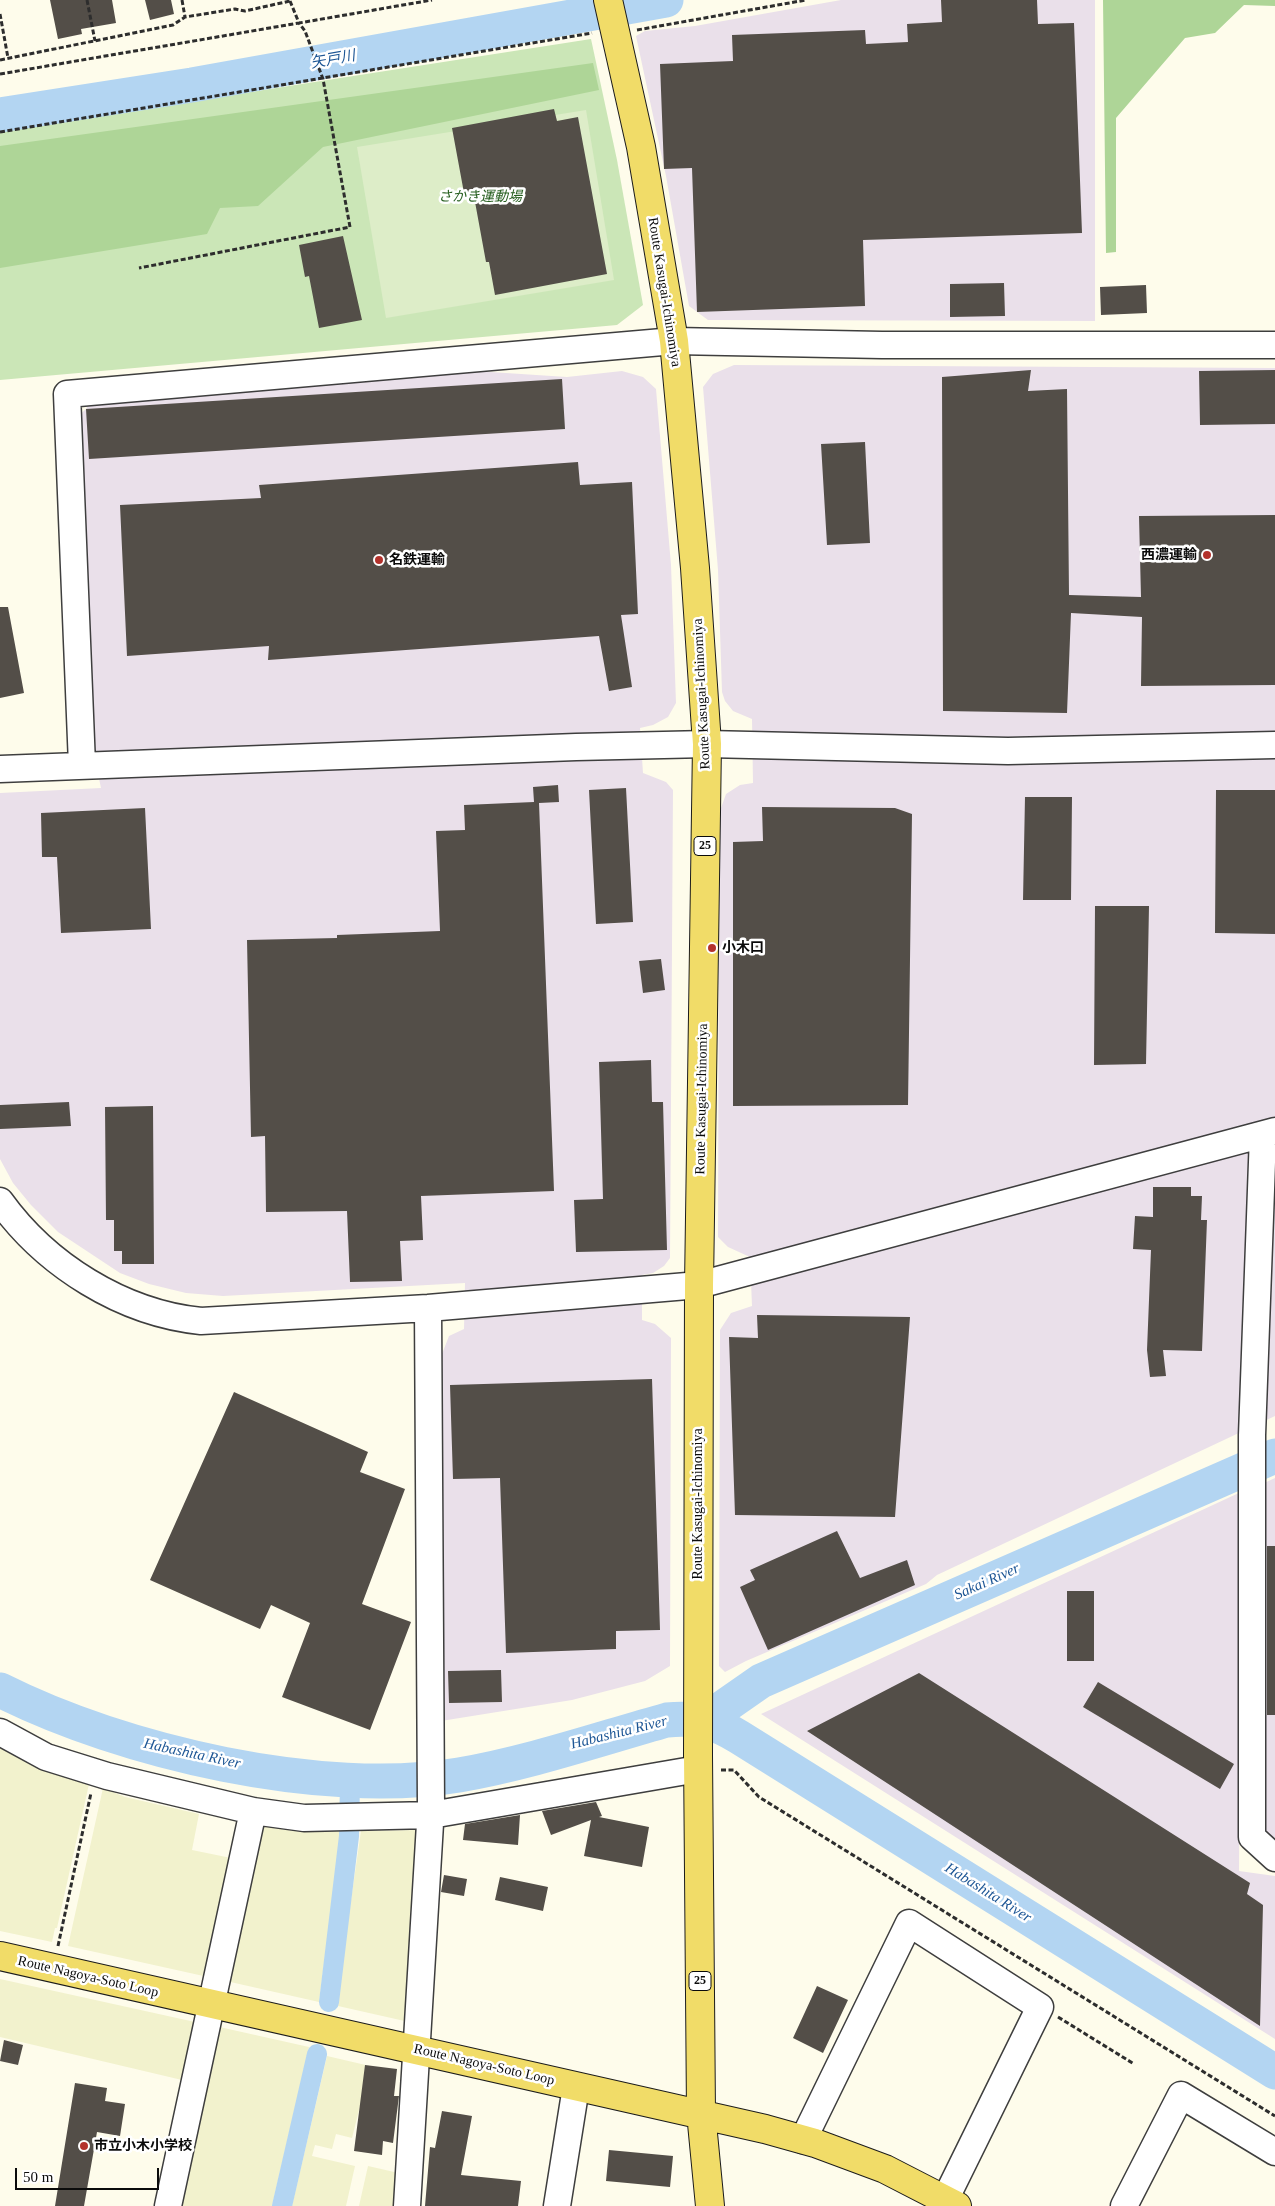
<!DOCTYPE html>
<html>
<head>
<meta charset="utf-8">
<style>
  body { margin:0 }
  #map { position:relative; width:1275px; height:2206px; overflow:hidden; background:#fefceb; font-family:"Times New Roman",serif }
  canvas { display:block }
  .scale { position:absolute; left:15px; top:2168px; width:144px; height:22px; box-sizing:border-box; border:2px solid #0b0b0b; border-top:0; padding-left:6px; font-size:15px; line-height:18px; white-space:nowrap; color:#0b0b0b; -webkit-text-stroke:4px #fff; paint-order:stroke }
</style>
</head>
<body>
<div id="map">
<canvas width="1275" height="2206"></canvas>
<div class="scale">50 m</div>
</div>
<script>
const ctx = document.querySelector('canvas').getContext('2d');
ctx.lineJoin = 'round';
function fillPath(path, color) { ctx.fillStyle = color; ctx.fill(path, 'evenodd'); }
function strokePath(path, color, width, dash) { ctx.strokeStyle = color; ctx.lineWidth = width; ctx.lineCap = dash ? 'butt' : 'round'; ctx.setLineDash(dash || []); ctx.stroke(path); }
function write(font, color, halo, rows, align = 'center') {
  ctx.font = font + ' "Times New Roman","Noto Sans JP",serif'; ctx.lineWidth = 5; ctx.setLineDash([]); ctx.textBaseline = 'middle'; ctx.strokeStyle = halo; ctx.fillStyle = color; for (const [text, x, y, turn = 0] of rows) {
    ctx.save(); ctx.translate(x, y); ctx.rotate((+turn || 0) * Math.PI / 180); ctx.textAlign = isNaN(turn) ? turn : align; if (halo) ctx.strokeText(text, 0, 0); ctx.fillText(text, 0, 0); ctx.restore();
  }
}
fillPath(new Path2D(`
  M841,0H1095V321L708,320L689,306L666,176L636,36L645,31L695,26Z
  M734,365L1275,368V1416L937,1575L926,1584L746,1661L725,1672L719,1666L720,1330L731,1313L752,1306L750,1257L728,1247L718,1237L719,825L721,808L726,794L740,785L753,783L752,719L733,711L725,701L722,692L718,570L703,387L713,374Z
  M414,367L567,377L622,371L643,377L656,389L671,565L676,703L668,717L653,725L640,728L643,773L666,782L673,790L670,1258L664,1266L653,1273L642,1275V1320L655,1324L671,1338L670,1666L645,1681L572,1700L441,1721L442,1354L449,1336L464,1329L465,1283L223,1296L186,1293L149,1284L120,1273L58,1232L31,1205L13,1183L0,1159V793L101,788L91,741L75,419L86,409L94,396Z
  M1275,1478V1841L1265,1836L1260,1821L1262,1484Z
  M1241,1492L1239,1871L1275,1876V2039L761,1714Z`), '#eae0ea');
fillPath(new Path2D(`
  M0,1748L43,1769L89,1784L57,1928H55L52,1942L0,1931Z
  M103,1788L125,1797L199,1814L192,1850L236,1859L208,1977L68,1946Z
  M261,1826L302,1832L341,1831L319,2002L226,1981Z
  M422,1830L409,2022L338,2006L339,1998L337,1997L361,1831Z
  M0,1979L195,2022L182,2080L0,2037Z
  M215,2026L309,2047L272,2206H179Z
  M327,2056L370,2066L352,2138L336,2134L332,2149L315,2145L312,2156L355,2166L346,2206H292Z
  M368,2166L403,2174L401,2206H359Z`), '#f2f2cd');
fillPath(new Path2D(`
  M591,39L617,160L643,305L617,325L0,380V131Z`), '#cbe6b7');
fillPath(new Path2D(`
  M1103,0H1275V6L1244,5L1215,33L1185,38L1116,118V252L1106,253Z
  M593,63L599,90L323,147L258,206L220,208L207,234L0,268V146Z`), '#aed597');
fillPath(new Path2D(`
  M586,110L614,280L386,318L357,147Z`), '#ddedc8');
strokePath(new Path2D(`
  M329,2002L349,1836L350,1780
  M282,2206L317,2054`), '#b3d5f2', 20);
strokePath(new Path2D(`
  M0,115L192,85L666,0
  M0,1690C123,1752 322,1798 459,1775C529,1763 599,1739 667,1720C696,1717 715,1722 739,1737L1275,2072
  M705,1720L761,1681L1275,1456`), '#b3d5f2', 35);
fillPath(new Path2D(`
  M50,0H112L116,23L81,29L82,34L58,39Z
  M145,0H171L174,14L150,20Z
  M941,0H1037L1038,24L1074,23L1082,233L863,240L865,306L697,312L692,168L664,169L660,64L733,61L732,35L865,30L866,44L908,42L907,24L942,22Z
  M554,109L557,121L578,117L607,274L495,295L489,262H486L473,191L464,193L452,128Z
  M343,236L362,320L319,328L309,276L305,277L299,245Z
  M1004,283L1005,316L950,317V284Z
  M1146,285L1147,313L1101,315L1100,287Z
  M1031,370L1028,391L1067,389L1069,595L1141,597L1139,516L1275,515V685L1141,686L1142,617L1071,613L1067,713L943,711L942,377Z
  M1275,370V424L1200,425L1199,371Z
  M562,379L565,429L89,459L86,409Z
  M865,442L870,543L827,545L821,444Z
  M578,462L580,485L632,482L638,614L621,615L632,687L609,691L599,636L268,660L269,646L127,656L120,505L261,498L259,485Z
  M0,607H8L24,693L0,698Z
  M558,785L559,802L539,803L554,1191L421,1196L423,1240L400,1241L402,1281L350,1282L347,1211L266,1212L265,1136L251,1137L247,940L337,938V935L440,931L436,831L465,830L464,805L534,802L533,787Z
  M626,788L633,922L596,924L589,790Z
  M1216,790H1275V934L1215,933Z
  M1025,797H1072L1071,900H1023Z
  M762,807L895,808L912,814L908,1105L733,1106V842L763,841Z
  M145,808L151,929L61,933L57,857H42L41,813Z
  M1095,906H1149L1146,1064L1094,1065Z
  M661,959L665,990L643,993L639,961Z
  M651,1060L652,1102H663L667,1250L576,1252L574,1200L603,1199L599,1062Z
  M69,1102L71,1126L0,1129V1105Z
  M153,1106L154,1264H122V1251H114V1220H106L105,1107Z
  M1153,1187H1191V1196H1202L1201,1220H1207L1202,1351L1163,1350L1166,1376L1150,1377L1147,1350L1151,1250L1133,1249L1135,1216L1153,1217Z
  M757,1315L910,1317L895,1517L735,1515L729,1337L758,1338Z
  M652,1379L660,1630L616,1631V1649L506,1653L500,1478L453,1479L450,1385Z
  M234,1392L368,1452L360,1472L405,1489L362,1604L411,1622L370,1730L282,1697L310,1623L271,1605L260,1629L150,1580Z
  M837,1531L860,1578L907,1560L915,1585L768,1650L740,1587L755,1580L750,1570Z
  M1267,1546H1275V1715H1267Z
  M1067,1591H1094V1661H1067Z
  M501,1670L502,1702L449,1703L448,1671Z
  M919,1673L1250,1883L1247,1894L1263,1905L1260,2026L807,1731Z
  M1098,1682L1234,1764L1220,1789L1083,1707Z
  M596,1802L602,1816L599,1817L649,1827L642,1867L584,1856L591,1820L551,1835L542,1811Z
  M520,1815L518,1845L463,1840L465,1824Z
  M444,1875L467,1879L464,1896L441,1892Z
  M500,1877L548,1887L543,1911L495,1900Z
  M817,1986L848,2000L823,2053L793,2038Z
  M4,2040L23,2045L18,2065L0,2061Z
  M365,2065L397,2069L394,2096H399L393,2143L383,2141L382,2155L354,2151Z
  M75,2083L107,2088L105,2101L125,2104L120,2136L97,2132L84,2206H55Z
  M442,2111L472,2116L461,2175L521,2181L518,2206H425L430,2147L435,2148Z
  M609,2150L673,2156L670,2187L606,2181Z`), '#534e48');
const minor = new Path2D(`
  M82,765L67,394L674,341L882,345H1275
  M0,769L576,747L707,744L1008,751L1275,745
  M1263,1135L1252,1435V1837L1275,1858
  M0,1201C46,1265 122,1313 201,1321L428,1308L699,1285L1275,1131
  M0,1732L46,1757L107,1776L253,1811L304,1818L431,1815L698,1769
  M803,2140L909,1923L1040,2007L942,2206
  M168,2206L253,1811
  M407,2206L431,1807L428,1308
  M557,2206L576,2087
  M1124,2206L1181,2095L1275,2152`);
const major = new Path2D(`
  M608,0L641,147L674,341L695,568L707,744L699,1285L698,1755L701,2113L710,2206
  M0,1956L765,2129L815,2143L885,2169L957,2206`);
strokePath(minor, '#3e3e3e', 29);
strokePath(major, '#1c1c1c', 30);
strokePath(new Path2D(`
  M87,0L95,41
  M182,0L185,17
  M290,1L299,23L432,0
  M0,14L8,58
  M637,30L806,0
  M0,60L173,25L185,17L235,9L245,11L290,1
  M0,74L299,23L305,31L323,79L350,227L139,268
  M0,132L592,33
  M721,1770H734L759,1797L1275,2116
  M58,1946L91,1793
  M1058,2017L1134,2064`), '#2d2d2d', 3, [5, 2.5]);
strokePath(minor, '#fff', 26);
strokePath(major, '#f1dc68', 28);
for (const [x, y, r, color] of [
  [1207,555,5,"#b3322c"],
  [379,560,5,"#b3322c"],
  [712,948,5,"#b3322c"],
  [84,2146,5,"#b3322c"]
]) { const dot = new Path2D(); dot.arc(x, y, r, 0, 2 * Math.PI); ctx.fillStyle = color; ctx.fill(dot); strokePath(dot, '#fff', 2); }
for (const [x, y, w] of [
  [705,846,22],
  [700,1981,22]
]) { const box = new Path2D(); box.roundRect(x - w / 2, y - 9.5, w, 19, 4); ctx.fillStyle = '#fff'; ctx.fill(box); strokePath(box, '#0b0b0b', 1); }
write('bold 12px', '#0b0b0b', null, [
  ["25",705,846],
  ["25",700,1981]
]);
write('italic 14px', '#275f20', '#fff', [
  ["さかき運動場",480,197]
]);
write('14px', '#0b0b0b', '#fff', [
  ["Route Kasugai-Ichinomiya",664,292,81],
  ["Route Kasugai-Ichinomiya",702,694,-93],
  ["Route Kasugai-Ichinomiya",702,1099,-89],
  ["Route Kasugai-Ichinomiya",698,1504,-90],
  ["Route Nagoya-Soto Loop",88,1977,13],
  ["Route Nagoya-Soto Loop",484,2065,13]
]);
write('bold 14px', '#0b0b0b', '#fff', [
  ["西濃運輸",1197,555,"right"],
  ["名鉄運輸",389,560],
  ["小木口",722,948],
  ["市立小木小学校",94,2146]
], 'left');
write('italic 15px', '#1d5695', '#fff', [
  ["矢戸川",333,60,-10],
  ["Sakai River",987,1582,-24],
  ["Habashita River",619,1733,-14],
  ["Habashita River",192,1754,12],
  ["Habashita River",988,1893,32]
]);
</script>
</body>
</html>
